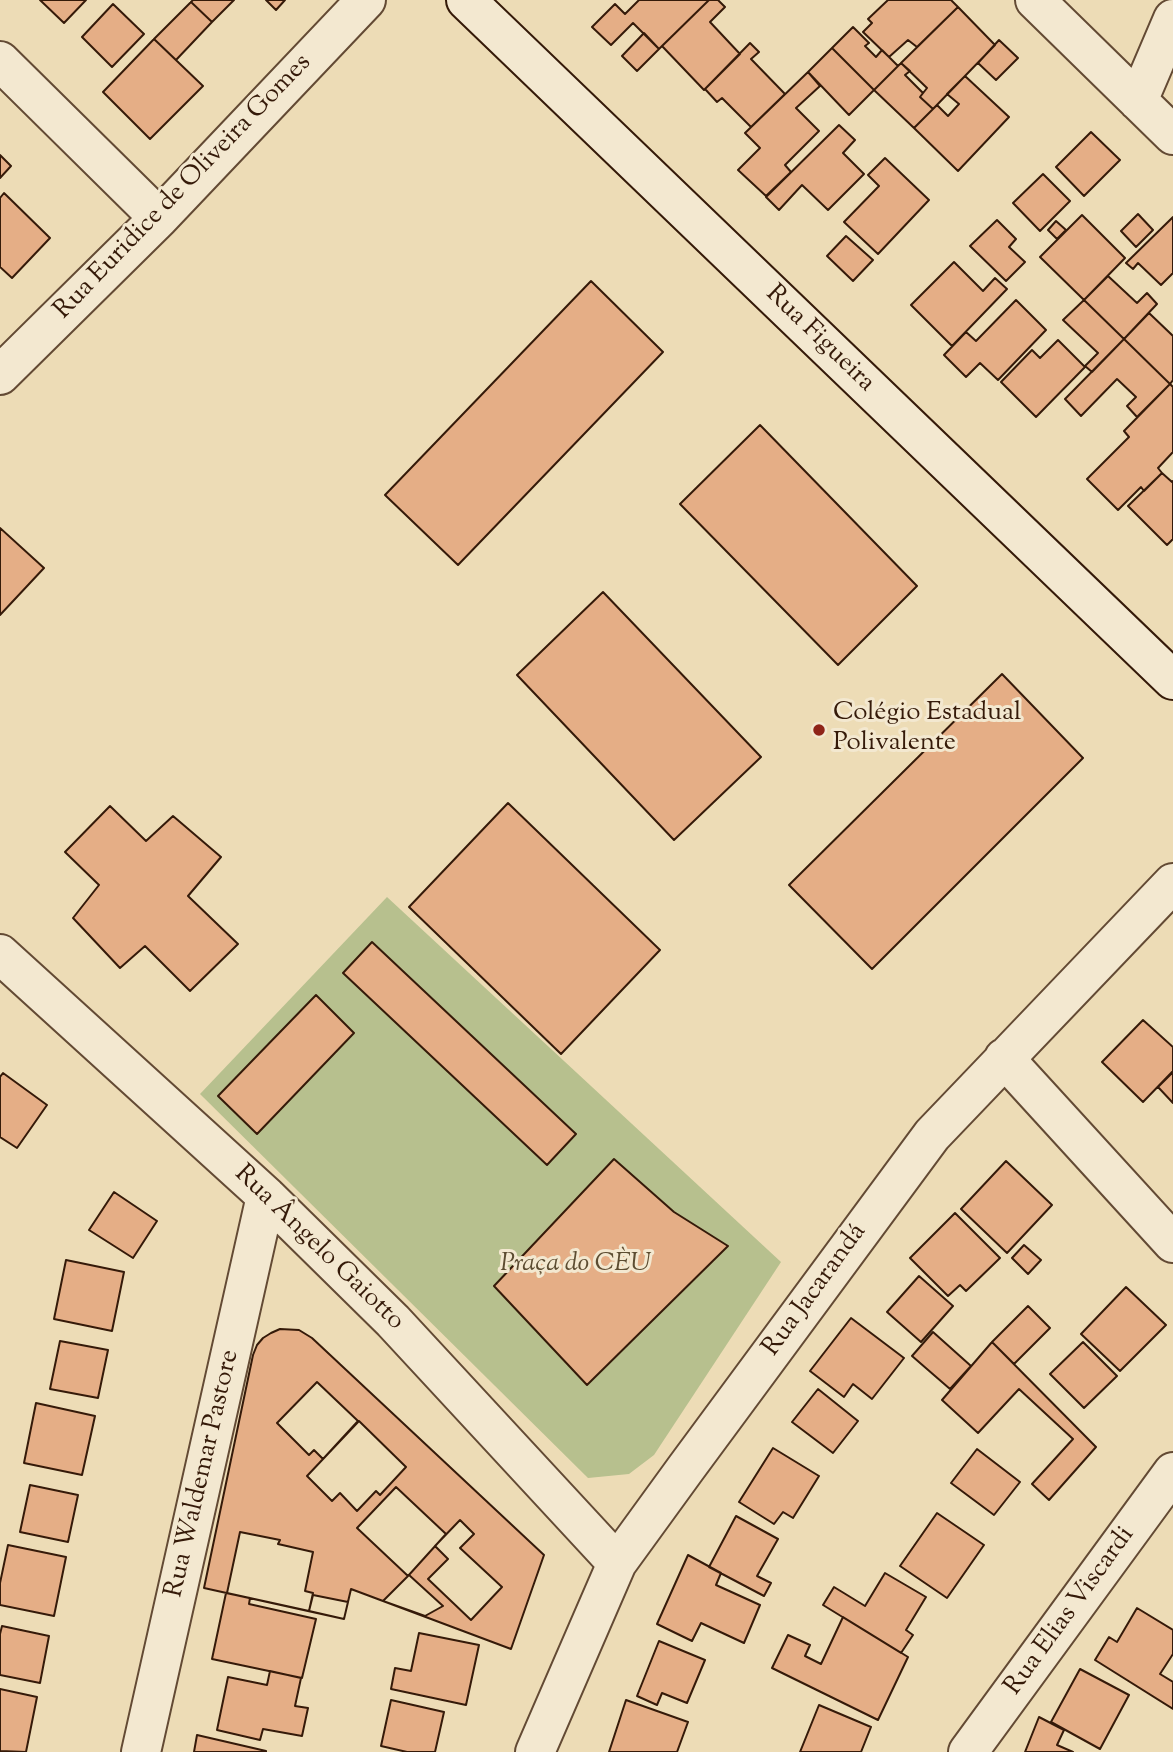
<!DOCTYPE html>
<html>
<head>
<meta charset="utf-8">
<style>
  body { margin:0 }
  canvas { display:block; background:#eddcb6 }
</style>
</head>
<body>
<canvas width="1173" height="1752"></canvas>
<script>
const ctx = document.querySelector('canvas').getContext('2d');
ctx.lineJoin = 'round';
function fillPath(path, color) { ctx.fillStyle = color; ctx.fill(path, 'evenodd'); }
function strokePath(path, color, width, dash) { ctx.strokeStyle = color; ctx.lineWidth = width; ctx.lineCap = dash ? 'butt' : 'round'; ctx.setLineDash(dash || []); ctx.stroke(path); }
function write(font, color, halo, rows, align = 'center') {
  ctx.font = font + ' "Sorts Mill Goudy",serif'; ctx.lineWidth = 6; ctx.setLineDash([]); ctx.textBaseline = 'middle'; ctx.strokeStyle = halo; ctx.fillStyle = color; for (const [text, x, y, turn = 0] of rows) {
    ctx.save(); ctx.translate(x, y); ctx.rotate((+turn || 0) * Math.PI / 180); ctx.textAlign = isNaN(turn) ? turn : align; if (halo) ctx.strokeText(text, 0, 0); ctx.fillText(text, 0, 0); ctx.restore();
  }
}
fillPath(new Path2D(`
  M387,897L781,1262L654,1455L629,1474L588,1478L200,1094Z`), '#b7c08e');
const building = new Path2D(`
  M40,0H86L64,23Z
  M193,0H234L212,22L191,2Z
  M266,0H285L276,10Z
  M639,0H709L659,49L633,23L611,45L592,27L615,4L625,14Z
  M709,0H718L725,7L710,22L740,54L704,90L662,46Z
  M888,0H951L958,7L917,47L908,40L889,57L863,32L872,23L868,19Z
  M191,2L212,22L176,60L154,39Z
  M113,4L144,34L112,67L82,37Z
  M958,7L995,45L933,109L920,97L927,88L901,63Z
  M853,27L869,43L865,46L876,57L882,50L898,66L874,90L832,48Z
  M644,33L659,49L637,71L622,56Z
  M154,39L203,86L150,139L103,92Z
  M999,40L1018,58L996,80L978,63Z
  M750,43L759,52L751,59L785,94L751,127L722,98L717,102L705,89Z
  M832,48L874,90L849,115L808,72Z
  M901,63L910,71L905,75L923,93L920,97L933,109L914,128L874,90Z
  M808,72L820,86L796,108L819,131L785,165L791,172L766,196L738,170L760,148L745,133Z
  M965,76L1009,117L958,171L914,128L937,105L948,116L959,104L947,94Z
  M839,125L855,140L843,153L864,174L828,210L802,185L779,210L766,197Z
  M1091,132L1120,160L1084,196L1056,167Z
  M0,155L11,166L0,178Z
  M885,158L929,200L878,254L844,222L879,186L868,175Z
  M1043,174L1070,201L1040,231L1013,203Z
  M4,193L50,238L12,278L0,267V198Z
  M1138,214L1153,230L1136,247L1121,231Z
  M1082,215L1125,258L1084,300L1040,257Z
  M1173,217V273L1161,285L1138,263L1133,269L1126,263Z
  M997,220L1016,239L1009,247L1025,262L1006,281L970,246Z
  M1056,221L1066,230L1057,239L1048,230Z
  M846,236L873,260L853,281L827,256Z
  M954,262L983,291L995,278L1007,289L952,346L911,305Z
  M1108,276L1137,303L1147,293L1157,304L1124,339L1084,300Z
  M591,281L663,352L458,565L385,495Z
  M1016,300L1046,330L998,380L980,363L966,377L944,355L966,332L976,341Z
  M1084,300L1124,339L1092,372L1085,366L1098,353L1063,320Z
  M1149,313L1173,336V380L1170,384L1124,339Z
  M1124,339L1170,384L1137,417L1127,406L1136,397L1117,379L1081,416L1065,399Z
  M1058,340L1085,367L1036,417L1001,382L1032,350L1040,358Z
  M1170,384L1173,387V452L1158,468L1162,473L1144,491L1141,487L1118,510L1087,479L1129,437L1124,431Z
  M760,425L917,586L838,665L680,504Z
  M1162,473L1172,482L1173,481V539L1167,545L1128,506Z
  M0,528L44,568L0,615Z
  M603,592L761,757L674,840L517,675Z
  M1002,674L1083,758L872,969L789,885Z
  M508,803L660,950L561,1054L409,907Z
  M110,806L146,841L173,816L221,857L188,896L238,944L190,991L145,946L120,968L73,918L99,885L65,852Z
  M372,942L576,1134L547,1165L343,973Z
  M316,995L354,1033L257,1134L218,1096Z
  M1143,1020L1173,1047V1071L1143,1102L1102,1062Z
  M1173,1072V1103L1158,1087Z
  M3,1073L47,1105L17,1148L0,1137V1077Z
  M614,1159L674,1212L728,1246L587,1385L494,1286Z
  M1006,1161L1052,1205L1007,1253L961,1209Z
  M114,1192L157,1221L133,1258L89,1230Z
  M955,1213L1000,1258L966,1291L960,1285L948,1296L910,1258Z
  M1024,1245L1041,1260L1028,1274L1012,1258Z
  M66,1260L124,1272L112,1331L54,1319Z
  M919,1276L953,1306L921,1342L887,1312Z
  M1126,1287L1166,1325L1120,1371L1081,1334Z
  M1028,1306L1050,1328L1014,1364L992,1342Z
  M851,1318L904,1358L872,1399L853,1384L844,1397L810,1371Z
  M280,1329L299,1330L312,1338L544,1555L511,1649L351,1589L344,1619L204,1588L253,1355L257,1345L263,1338L271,1333Z
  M933,1332L971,1366L950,1389L912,1356Z
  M60,1341L108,1350L98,1398L50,1389Z
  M992,1342L1096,1447L1049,1500L1032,1484L1073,1439L1019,1389L978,1433L942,1400Z
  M1083,1342L1117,1376L1084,1408L1050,1374Z
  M317,1382L358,1421L323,1459L314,1450L309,1455L277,1423Z
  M818,1389L858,1421L833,1453L792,1422Z
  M36,1403L95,1416L82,1475L24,1463Z
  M359,1421L406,1467L380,1495L376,1491L357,1511L340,1493L332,1501L307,1476Z
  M773,1448L819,1476L793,1518L783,1512L774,1524L739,1502Z
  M977,1449L1020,1482L994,1515L951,1483Z
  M30,1485L78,1495L68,1542L20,1532Z
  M396,1487L446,1534L408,1576L357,1528Z
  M937,1513L984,1545L947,1598L900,1566Z
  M736,1516L778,1539L757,1576L771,1583L764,1596L709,1567Z
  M460,1520L474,1534L460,1548L502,1587L471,1620L428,1579L448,1559L435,1546Z
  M240,1532L280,1540L278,1544L313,1552L305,1591L313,1593L309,1611L227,1593Z
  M8,1545L66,1557L54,1616L0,1605V1583Z
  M688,1555L721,1573L716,1585L760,1605L744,1643L701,1623L692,1641L657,1624Z
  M885,1573L926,1597L906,1630L913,1635L901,1653L823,1605L834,1587L865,1606Z
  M409,1575L443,1606L425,1616L383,1601Z
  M226,1593L250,1598L249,1604L316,1619L302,1678L212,1659Z
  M313,1595L348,1602L344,1619L309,1611Z
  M1137,1608L1173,1630V1654L1160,1674L1173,1682V1709L1095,1660L1109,1637L1117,1642Z
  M843,1617L908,1657L878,1720L772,1668L788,1635L810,1645L805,1656L821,1664Z
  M2,1626L49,1636L40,1683L0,1675V1634Z
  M419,1633L479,1645L466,1705L391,1689L395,1668L411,1671Z
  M659,1641L705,1660L687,1703L662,1693L657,1705L637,1696Z
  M1080,1669L1129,1695L1100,1749L1051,1722Z
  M270,1671L301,1678L295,1706L308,1708L302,1736L263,1729L260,1740L217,1730L228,1677L267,1685Z
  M0,1689L37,1697L26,1752L0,1751Z
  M391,1700L444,1712L435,1752H407L381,1746Z
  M626,1700L688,1722L677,1752H609Z
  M819,1705L871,1727L861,1752H800Z
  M1039,1717L1064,1730L1057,1745L1073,1752H1025Z
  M197,1735L266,1751V1752H194Z`);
fillPath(building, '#e5ae86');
strokePath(building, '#351a09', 2);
const street = new Path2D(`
  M1035,0L1173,135
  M0,61L159,218
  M1138,101L1173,19
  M0,375L159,218L366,0
  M0,954L266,1196L393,1321L617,1563
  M1004,1058L1173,1243
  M141,1752L266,1196
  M535,1752L617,1563L686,1468L932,1135L1173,883
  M968,1752L1173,1472`);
const secondary = new Path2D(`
  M466,0L1173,680`);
strokePath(street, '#634a34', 42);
strokePath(secondary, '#351a09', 42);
strokePath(street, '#f3e8d0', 38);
strokePath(secondary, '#f3e8d0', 38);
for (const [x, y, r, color] of [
  [819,730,7,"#8f2418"]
]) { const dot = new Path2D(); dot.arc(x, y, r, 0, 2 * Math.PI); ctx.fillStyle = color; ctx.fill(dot); strokePath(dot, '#f3e8d0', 2.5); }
write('26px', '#351a09', '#f3e8d0', [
  ["Rua Euridice de Oliveira Gomes",184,188,-46],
  ["Rua Figueira",819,340,44],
  ["Rua Ângelo Gaiotto",318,1249,44],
  ["Rua Jacarandá",816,1291,-54],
  ["Rua Waldemar Pastore",204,1474,-77],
  ["Rua Elias Viscardi",1071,1612,-54]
]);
write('26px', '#351a09', '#f3e8d0', [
  ["Colégio Estadual",833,715],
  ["Polivalente",833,745]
], 'left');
write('italic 26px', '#5c4c31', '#f3e8d0', [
  ["Praça do CÈU",576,1266]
]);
</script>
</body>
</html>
